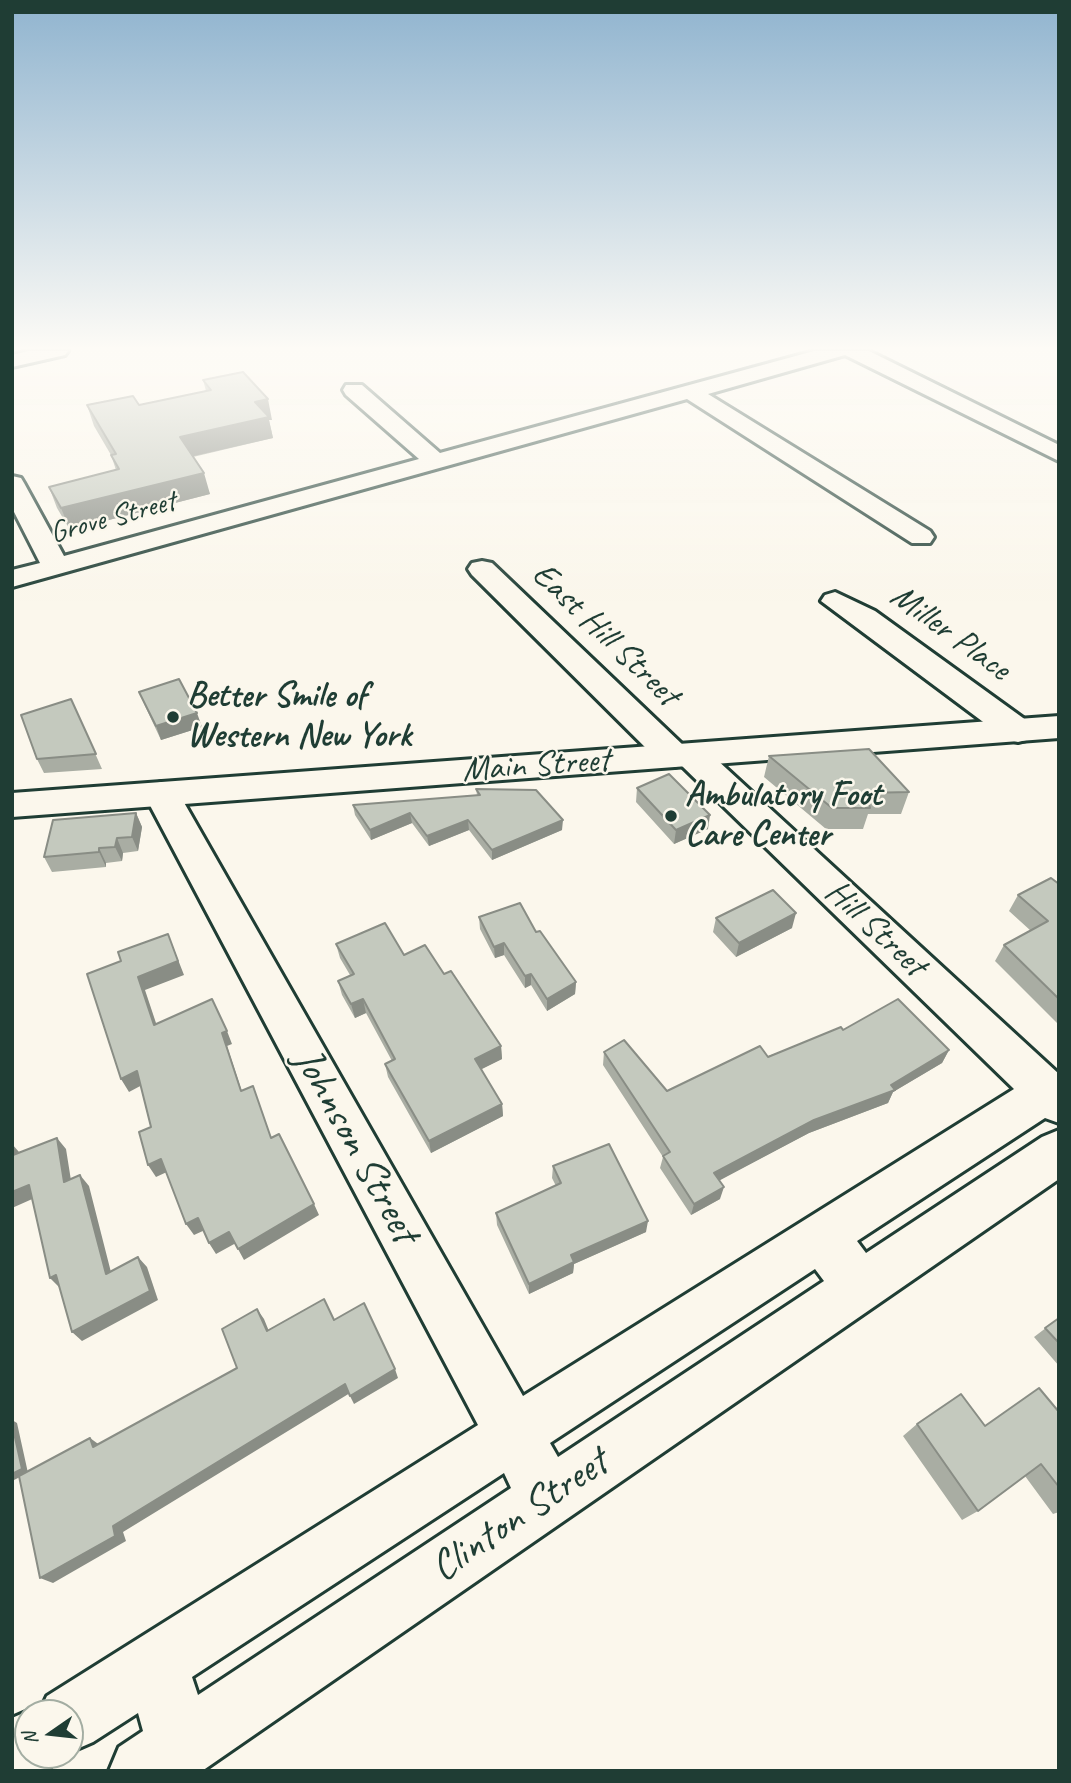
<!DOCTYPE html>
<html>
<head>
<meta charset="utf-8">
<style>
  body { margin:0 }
  #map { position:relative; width:1071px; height:1783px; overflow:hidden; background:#fbf7ec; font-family:Caveat,sans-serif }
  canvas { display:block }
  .frame { position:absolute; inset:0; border:14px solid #1f3d34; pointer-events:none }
  .north { position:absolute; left:14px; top:1699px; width:70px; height:70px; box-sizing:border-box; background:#fbf7ec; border:2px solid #a3ada2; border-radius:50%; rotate:256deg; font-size:19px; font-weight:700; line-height:28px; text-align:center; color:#1f3d34 }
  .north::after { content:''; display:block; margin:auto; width:24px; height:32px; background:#1f3d34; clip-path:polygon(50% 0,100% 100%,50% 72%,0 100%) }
</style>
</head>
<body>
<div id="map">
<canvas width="1071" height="1783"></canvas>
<div class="frame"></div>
<div class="north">N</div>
</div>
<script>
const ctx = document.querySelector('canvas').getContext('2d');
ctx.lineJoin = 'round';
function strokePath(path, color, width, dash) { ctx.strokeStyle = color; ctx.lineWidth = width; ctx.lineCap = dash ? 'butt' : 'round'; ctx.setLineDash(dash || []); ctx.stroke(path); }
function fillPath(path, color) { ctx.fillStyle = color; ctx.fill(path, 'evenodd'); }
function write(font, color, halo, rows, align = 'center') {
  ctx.font = font + ' Caveat,sans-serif'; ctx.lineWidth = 5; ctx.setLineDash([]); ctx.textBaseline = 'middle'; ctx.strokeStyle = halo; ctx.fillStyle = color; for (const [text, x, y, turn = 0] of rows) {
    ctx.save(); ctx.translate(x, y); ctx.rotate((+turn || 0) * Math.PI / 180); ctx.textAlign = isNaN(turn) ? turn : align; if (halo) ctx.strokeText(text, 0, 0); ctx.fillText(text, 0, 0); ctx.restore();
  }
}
const minor = new Path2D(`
  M28,351H68L65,355L12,367V355Z
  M814,351H869L1059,445V461L845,355L708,394L930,531L934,537L930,543H912L687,399L12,587V570L40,563L12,508V476L21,478L24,483L64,556L419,459L346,395L343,390L346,385H362L440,453Z
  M482,561L492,563L684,746L691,744L703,747L1059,1074V1123L1045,1118L857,1241L866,1253L1042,1137L1059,1130V1179L202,1771H109L119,1747L143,1731L138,1713L93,1742L70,1752V1713H39L47,1696L478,1425L144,794L150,785L162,782L174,785L523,1396L1014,1089L681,765L674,767L662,764L472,575L468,569L472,563ZM815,1269L824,1281L558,1457L550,1443ZM504,1473L511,1488L198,1695L192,1677Z
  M835,592L875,611L1030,723L1035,731L1030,739L1018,742L1006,739L821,601L825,595Z
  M28,1711L32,1713H28V1755H57L48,1771H12V1718Z`);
const major = new Path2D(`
  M1059,716V738L12,817V793Z`);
strokePath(minor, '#1f3d34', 6);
strokePath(major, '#1f3d34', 6);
fillPath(minor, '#fbf7ec');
fillPath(major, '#fbf7ec');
fillPath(new Path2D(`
  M203,380L272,420H269L273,438L193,457L210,494L70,530L57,508L49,487L116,470L111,455L94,426L87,405H139L206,391Z
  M139,692L202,727L161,740L145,706Z
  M71,699L102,769L44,773L37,759Z
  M769,756L909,792L901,814H868L863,829H826L764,777Z
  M637,788L708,829L674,844L636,802Z
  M476,789L562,830L492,860L469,830L429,846L412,823L371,840L355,815L353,805L477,795Z
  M136,813L142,827L138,851L123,853L122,861L106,863V867L52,872L44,857Z
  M1059,884V1025L995,961L1004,945L1031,931L1009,911L1018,895Z
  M479,917L536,932L576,982L575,994L547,1011L531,985L525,988L504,955L495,958L480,929Z
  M716,918L792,928L736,957L713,932Z
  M336,944L404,955L444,974L501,1046L502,1059L481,1069L502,1104L503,1116L431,1153L388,1077L385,1064L392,1061L366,1013L355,1018L342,995L338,981L350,975L340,958Z
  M843,1030L949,1050L942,1063L893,1092L888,1103L809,1133L719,1180L720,1199L691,1215L660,1168L663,1157L603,1065L604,1052L667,1091Z
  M553,1166L646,1232L574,1264L573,1273L529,1294L497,1225L496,1213L556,1186L552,1178Z
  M1059,1318V1366L1034,1337Z
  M1059,1412V1512L1053,1514L1025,1476L978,1511L962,1520L903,1436L917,1424L985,1426Z`), '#a9ada3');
fillPath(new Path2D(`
  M268,399L272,420H269L273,438L185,458L180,437L255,402Z
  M204,473L210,494L70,530L61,508Z
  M197,713L202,727L161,740L156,726Z
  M136,813L142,827L138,851L132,837Z
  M410,813L412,823L371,840L370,830Z
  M710,815L708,829L674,844L676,830Z
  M468,820L469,830L429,846L427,836Z
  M563,820L562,830L492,860V850Z
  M117,838L123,853L122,861L115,847Z
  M99,848L106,863V867L99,852Z
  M796,913L792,928L736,957L739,943Z
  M168,934L184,975L145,990L161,1038L154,1025L138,977Z
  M504,943V955L495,958L494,947Z
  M531,974V985L525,988V976Z
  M576,982L575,994L547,1011V999Z
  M363,999L366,1013L355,1018L351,1004Z
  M227,1031L232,1044L227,1046L246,1104L241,1091L222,1033Z
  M501,1046L502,1059L476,1072L475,1059Z
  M949,1050L942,1063L893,1092L888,1103L809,1133L711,1185L714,1173L814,1120L891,1085Z
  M137,1071L144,1084L129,1092L121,1079Z
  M502,1104L503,1116L431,1153L429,1141Z
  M57,1138L66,1149L73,1193L64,1182Z
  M12,1144L19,1152L13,1155L12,1152Z
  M161,1159L169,1171L156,1177L148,1165Z
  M80,1175L89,1186L114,1284L106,1274Z
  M29,1185L39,1196L12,1208V1192Z
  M724,1187L720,1199L691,1215L694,1204Z
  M314,1204L319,1215L244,1260L238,1249Z
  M198,1218L205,1230L194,1235L186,1224Z
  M648,1221L646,1232L574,1264L573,1273L529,1294V1284L571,1255Z
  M229,1232L236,1243L216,1254L209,1243Z
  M138,1257L147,1267L158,1300L82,1341L72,1332Z
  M56,1275L60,1288L50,1278Z
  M257,1309L264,1319L273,1341L267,1331Z
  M395,1369L398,1378L354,1404L350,1396Z
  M345,1384L350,1393L123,1532L126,1541L53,1583L40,1578L113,1526Z
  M12,1420L17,1423L28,1473L12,1481Z
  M90,1438L101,1446L93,1447Z`), '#898d85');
const building = new Path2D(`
  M243,372L268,399L255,402L269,417L180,437L204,473L61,508L49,487L119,469L111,455L116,454L87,405L133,396L139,405L211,390L203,380Z
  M179,679L197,713L156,726L139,692Z
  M71,699L96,754L37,759L21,715Z
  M869,749L909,792L866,793L870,808H832L769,756Z
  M669,774L710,815L676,830L637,788Z
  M476,789L536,790L563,820L492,850L468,820L427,836L410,813L370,830L353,805L480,795Z
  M136,813L132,837L117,838L115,847L99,848V852L44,857L53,820Z
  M1051,878L1059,884V999L1004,945L1048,921L1018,895Z
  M773,890L796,913L739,943L716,918Z
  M520,903L536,932L540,931L576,982L547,999L531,974L525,976L504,943L494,947L479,917Z
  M385,923L404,955L425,945L444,974L451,971L501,1046L475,1059L502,1104L429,1141L385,1064L395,1059L363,999L351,1004L338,981L354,974L336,944Z
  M168,934L178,961L138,977L154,1025L212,999L227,1031L222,1033L241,1091L253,1086L271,1138L279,1134L314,1204L238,1249L229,1232L209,1243L198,1218L186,1224L161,1159L148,1165L139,1132L151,1127L137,1071L121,1079L87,974L121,961L118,952Z
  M898,999L949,1050L891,1085L895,1090L814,1120L714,1173L724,1187L694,1204L663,1156L670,1152L604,1052L624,1040L667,1091L760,1046L768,1057L841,1027L843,1030Z
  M57,1138L64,1182L80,1175L106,1274L138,1257L150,1291L72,1332L56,1275L50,1278L29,1185L12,1192V1152L13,1155Z
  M609,1144L648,1221L571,1255L574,1262L529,1284L496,1213L561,1183L553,1166Z
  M324,1299L334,1320L364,1303L395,1369L350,1396L345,1384L113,1526L115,1536L40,1578L19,1476L90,1438L93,1447L237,1368L222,1329L257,1309L267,1331Z
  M1059,1318V1343L1045,1328Z
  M1039,1388L1059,1412V1487L1041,1464L978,1511L917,1424L961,1394L985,1426Z
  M12,1424L22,1469L12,1474Z`);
fillPath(building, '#c4c9be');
strokePath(building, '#898d85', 2);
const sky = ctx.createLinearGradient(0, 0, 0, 601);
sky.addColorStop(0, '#90b4cf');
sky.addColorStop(0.58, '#fdfbf6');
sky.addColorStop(1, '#fdfbf600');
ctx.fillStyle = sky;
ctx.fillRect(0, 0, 1071, 601);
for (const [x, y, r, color] of [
  [173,717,7,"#1f3d34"],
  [671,816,7,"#1f3d34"]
]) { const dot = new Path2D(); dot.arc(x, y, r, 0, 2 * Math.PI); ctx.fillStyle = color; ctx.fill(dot); strokePath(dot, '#fbf7ec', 2.5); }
write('30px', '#1f3d34', '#fbf7ec', [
  ["Grove Street",113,518,-15]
]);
write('35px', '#1f3d34', '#fbf7ec', [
  ["Miller Place",950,633,36],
  ["East Hill Street",605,635,44],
  ["Main Street",536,766,-4],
  ["Hill Street",875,929,43]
]);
write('bold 35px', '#1f3d34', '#fbf7ec', [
  ["Better Smile of",187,697],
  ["Western New York",187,737],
  ["Ambulatory Foot",685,796],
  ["Care Center",685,836]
], 'left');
write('42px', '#1f3d34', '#fbf7ec', [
  ["Johnson Street",355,1146,61],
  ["Clinton Street",520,1516,-34]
]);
</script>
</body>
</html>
